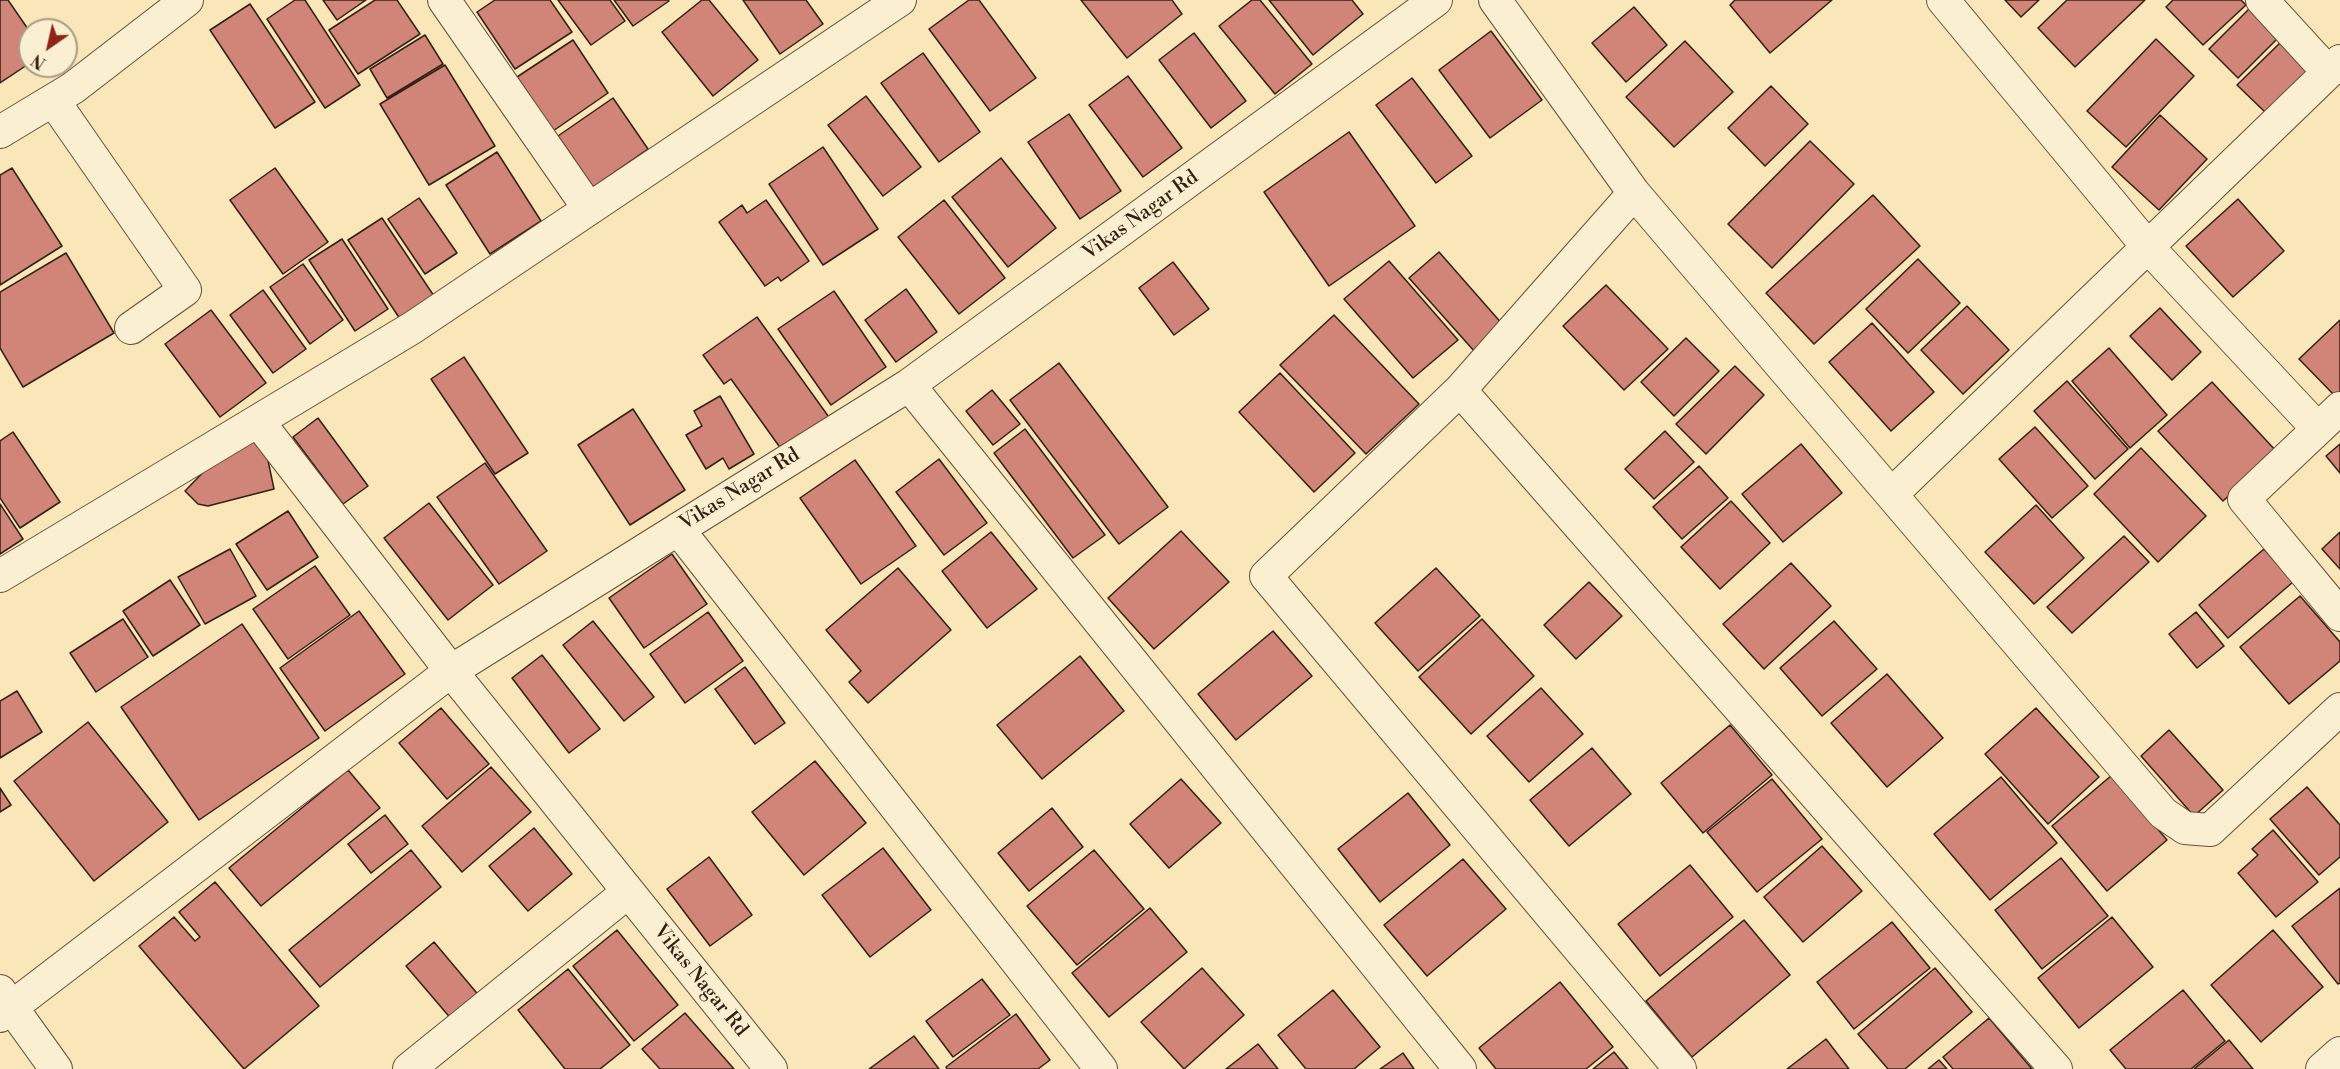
<!DOCTYPE html>
<html>
<head>
<meta charset="utf-8">
<style>
  body { margin:0 }
  #map { position:relative; width:2340px; height:1069px; overflow:hidden; background:#f9e6b9; font-family:"Libre Bodoni",serif }
  canvas { display:block }
  .north { position:absolute; left:18px; top:18px; width:60px; height:60px; box-sizing:border-box; background:#fbefd2; border:2px solid #ab9d85; border-radius:50%; rotate:214deg; font-size:16px; font-weight:700; line-height:24px; text-align:center; color:#332112 }
  .north::after { content:''; display:block; margin:auto; width:21px; height:27px; background:#8f2418; clip-path:polygon(50% 0,100% 100%,50% 72%,0 100%) }
</style>
</head>
<body>
<div id="map">
<canvas width="2340" height="1069"></canvas>
<div class="north">N</div>
</div>
<script>
const ctx = document.querySelector('canvas').getContext('2d');
ctx.lineJoin = 'round';
function fillPath(path, color) { ctx.fillStyle = color; ctx.fill(path, 'evenodd'); }
function strokePath(path, color, width, dash) { ctx.strokeStyle = color; ctx.lineWidth = width; ctx.lineCap = dash ? 'butt' : 'round'; ctx.setLineDash(dash || []); ctx.stroke(path); }
function write(font, color, halo, rows, align = 'center') {
  ctx.font = font + ' "Libre Bodoni",serif'; ctx.lineWidth = 4.5; ctx.setLineDash([]); ctx.textBaseline = 'middle'; ctx.strokeStyle = halo; ctx.fillStyle = color; for (const [text, x, y, turn = 0] of rows) {
    ctx.save(); ctx.translate(x, y); ctx.rotate((+turn || 0) * Math.PI / 180); ctx.textAlign = isNaN(turn) ? turn : align; if (halo) ctx.strokeText(text, 0, 0); ctx.fillText(text, 0, 0); ctx.restore();
  }
}
const building = new Path2D(`
  M0,0H8L30,32V63L0,83Z
  M295,0H305L360,85L325,108L267,19Z
  M323,0H366L337,20Z
  M375,0H397L420,34L358,74L329,30Z
  M495,0H550L572,32L515,69L477,12Z
  M558,0H610L625,21L591,45Z
  M614,0H668L669,1L633,26Z
  M702,0H709L758,60L713,96L662,32Z
  M743,0H806L823,24L780,54Z
  M969,0H979L1036,78L990,111L929,29Z
  M1081,0H1172L1182,14L1127,58Z
  M1252,0H1260L1312,64L1275,94L1219,26Z
  M1269,0H1352L1363,14L1313,55Z
  M1735,0H1832L1770,53L1730,5Z
  M2005,0H2039L2021,17Z
  M2067,0H2145L2075,67L2038,28Z
  M2173,0H2241L2246,5L2203,45L2166,7Z
  M250,4L315,102L275,128L210,30Z
  M1634,7L1667,45L1626,82L1592,43Z
  M2250,8L2279,37L2238,78L2209,49Z
  M1491,31L1542,100L1490,138L1439,70Z
  M1194,33L1246,101L1211,128L1159,60Z
  M425,35L443,64L387,98L370,69Z
  M2156,39L2194,76L2126,147L2087,111Z
  M573,40L608,93L553,131L517,77Z
  M2283,40L2311,68L2266,113L2237,85Z
  M1685,41L1733,92L1674,147L1626,97Z
  M923,53L980,132L939,162L881,83Z
  M445,65L495,146L429,185L380,104Z
  M1128,76L1182,148L1143,177L1089,105Z
  M1412,78L1472,156L1436,183L1376,105Z
  M1771,86L1808,124L1765,166L1728,128Z
  M866,96L921,167L883,196L828,125Z
  M613,98L648,149L593,187L558,136Z
  M1069,114L1121,191L1080,219L1028,142Z
  M2160,115L2207,159L2159,210L2112,167Z
  M1349,132L1415,226L1329,286L1264,192Z
  M1810,141L1854,184L1772,268L1728,224Z
  M823,147L878,229L823,265L769,184Z
  M497,152L541,221L490,254L446,185Z
  M1001,158L1056,228L1008,267L952,197Z
  M12,168L62,246L0,285V175Z
  M275,168L328,242L283,274L230,200Z
  M1873,195L1920,246L1814,344L1766,293Z
  M419,198L457,253L425,274L388,219Z
  M2238,199L2284,251L2233,297L2186,246Z
  M766,200L809,261L781,281L778,277L765,286L719,222L742,205L747,213Z
  M944,200L1005,278L959,314L898,237Z
  M382,218L436,299L402,322L348,240Z
  M342,239L388,309L355,331L309,260Z
  M1439,252L1504,326L1475,352L1409,278Z
  M66,253L114,333L23,387L0,348V292Z
  M1918,259L1960,303L1908,353L1866,309Z
  M1389,261L1458,340L1413,378L1344,299Z
  M1173,262L1209,309L1174,335L1139,288Z
  M303,264L343,320L310,344L270,287Z
  M1606,285L1668,349L1624,390L1563,326Z
  M906,289L937,332L896,362L865,320Z
  M263,290L306,349L273,373L230,315Z
  M834,291L886,367L831,405L778,329Z
  M1967,306L2009,350L1963,394L1921,350Z
  M2160,308L2201,352L2172,380L2130,336Z
  M211,310L266,383L220,417L165,344Z
  M1334,315L1419,404L1366,454L1280,365Z
  M757,317L831,420L784,453L731,379L724,384L703,355Z
  M2340,320V396L2337,398L2299,359Z
  M1872,323L1934,392L1891,431L1829,362Z
  M1686,338L1719,371L1674,416L1641,382Z
  M2109,348L2167,415L2130,448L2072,381Z
  M464,357L528,453L495,474L431,379Z
  M1059,363L1168,507L1119,544L1010,400Z
  M1735,366L1764,395L1706,454L1676,424Z
  M1280,373L1355,453L1314,492L1239,412Z
  M2067,381L2128,449L2095,479L2034,411Z
  M2212,382L2277,452L2223,501L2158,431Z
  M992,390L1020,424L993,445L966,411Z
  M720,396L754,454L729,469L723,458L706,469L686,435L702,426L694,411Z
  M633,409L685,490L630,525L578,445Z
  M318,418L368,486L343,504L293,437Z
  M2035,427L2088,486L2052,518L1999,459Z
  M1025,429L1105,535L1073,558L994,453Z
  M1665,431L1694,462L1654,499L1625,469Z
  M13,432L60,502L20,528L0,498V441Z
  M244,442H257L266,451L274,489L208,506L198,504L185,491L216,459Z
  M1801,444L1842,493L1783,542L1742,494Z
  M2340,444V473L2326,456Z
  M2141,448L2206,516L2158,562L2094,494Z
  M939,459L987,523L944,555L896,492Z
  M855,460L916,546L861,584L800,498Z
  M485,463L547,551L499,584L437,497Z
  M1699,466L1728,498L1682,539L1653,507Z
  M1731,501L1770,543L1720,589L1681,547Z
  M429,503L493,585L448,620L384,538Z
  M0,504L23,539L0,554Z
  M2036,505L2084,558L2034,604L1985,552Z
  M288,511L318,557L267,590L236,544Z
  M1181,531L1229,582L1154,649L1108,598Z
  M991,532L1037,589L987,628L942,571Z
  M2340,532V569L2322,549Z
  M2124,536L2149,562L2072,633L2047,607Z
  M230,549L256,596L205,624L178,577Z
  M2264,549L2293,582L2228,638L2199,605Z
  M672,554L707,604L644,648L609,598Z
  M1791,563L1831,606L1764,669L1723,624Z
  M315,566L350,615L288,659L253,609Z
  M898,568L951,630L868,703L849,682L861,671L826,630Z
  M1436,568L1480,616L1418,671L1375,623Z
  M170,580L200,625L153,656L123,611Z
  M1589,582L1622,616L1576,659L1544,625Z
  M2300,596L2340,642V661L2289,704L2240,647Z
  M359,611L405,674L325,731L280,668Z
  M708,612L743,661L685,703L650,654Z
  M2196,612L2224,646L2197,668L2169,634Z
  M123,619L148,657L96,692L70,653Z
  M1482,619L1534,676L1471,734L1419,677Z
  M593,621L654,697L624,721L563,645Z
  M1834,621L1877,669L1822,716L1780,668Z
  M242,624L319,738L199,820L121,707Z
  M1273,631L1312,676L1236,740L1198,694Z
  M542,655L600,729L569,753L512,678Z
  M1080,656L1124,711L1042,779L997,725Z
  M745,667L785,723L755,744L715,689Z
  M1887,674L1943,738L1887,787L1831,723Z
  M1541,688L1583,734L1529,782L1487,736Z
  M17,691L42,732L0,758V701Z
  M441,708L489,764L447,799L399,743Z
  M2036,708L2099,777L2048,824L1985,754Z
  M88,722L168,822L94,881L14,781Z
  M1730,725L1772,775L1703,833L1661,783Z
  M2169,730L2223,790L2194,816L2141,756Z
  M1592,748L1631,794L1569,846L1530,800Z
  M815,761L866,823L804,875L752,812Z
  M491,767L531,812L462,872L422,826Z
  M348,770L380,808L261,906L229,868Z
  M2112,775L2167,840L2107,891L2052,826Z
  M2001,777L2057,843L1990,900L1934,834Z
  M1181,779L1221,823L1169,868L1130,824Z
  M1772,779L1822,839L1757,892L1707,832Z
  M2307,787L2340,825V857L2319,875L2270,819Z
  M0,788L11,805L0,812Z
  M1408,793L1450,845L1380,902L1338,849Z
  M1052,808L1083,847L1029,891L998,853Z
  M385,815L408,844L371,873L348,844Z
  M534,828L572,874L528,911L489,866Z
  M2273,830L2318,882L2276,917L2238,873L2258,855L2252,849Z
  M1822,846L1862,891L1803,942L1764,897Z
  M883,848L931,910L870,957L822,895Z
  M411,850L441,887L320,987L289,950Z
  M1094,850L1144,909L1077,965L1027,906Z
  M709,857L752,915L710,946L667,889Z
  M2061,858L2108,916L2042,969L1995,910Z
  M1463,859L1506,909L1427,976L1384,925Z
  M1690,865L1733,917L1660,976L1618,924Z
  M215,882L319,1006L244,1069L139,946L174,917L195,941L200,937L179,912Z
  M2340,888V983L2338,984L2292,926Z
  M1150,908L1187,952L1109,1017L1072,973Z
  M2112,917L2153,967L2079,1028L2038,978Z
  M1744,920L1790,975L1692,1057L1646,1001Z
  M1892,922L1930,968L1854,1029L1817,982Z
  M617,930L678,1005L634,1041L573,966Z
  M2273,930L2323,987L2261,1042L2211,985Z
  M434,942L481,998L453,1021L406,966Z
  M1202,968L1244,1015L1184,1069L1141,1022Z
  M1935,968L1972,1012L1905,1069H1888L1858,1034Z
  M568,969L630,1045L600,1069H565L518,1010Z
  M982,979L1010,1015L953,1057L926,1021Z
  M1560,982L1613,1047L1586,1069H1496L1479,1048Z
  M1333,990L1380,1047L1354,1069H1306L1278,1035Z
  M2183,990L2225,1041L2191,1069H2126L2110,1050Z
  M685,1013L734,1069H660L642,1049Z
  M1016,1014L1050,1060L1038,1069H947L946,1067Z
  M1989,1018L2032,1069H1953L1943,1057Z
  M914,1036L939,1069H869Z
  M1826,1039L1849,1069H1787Z
  M2229,1040L2253,1069H2194Z
  M1258,1044L1278,1069H1226Z
  M1614,1052L1628,1069H1593Z
  M1403,1053L1414,1069H1380Z
  M1939,1060L1947,1069H1928Z`);
fillPath(building, '#d18478');
strokePath(building, '#332112', 1.5);
const street = new Path2D(`
  M444,0L589,209
  M1495,0L1634,193L2163,813L2185,828L2210,830L2340,709
  M1943,0L2147,246L2318,429L2244,499L2340,615
  M2262,0L2328,72
  M53,100L185,290L131,328
  M0,132L73,88L187,0
  M1634,193L1460,390L1266,576L1680,1069
  M909,385L1460,1069
  M1460,390L2056,1069
  M2318,429L2340,408
  M1893,493L2340,61
  M678,529L1101,1069
  M0,576L412,328L900,0
  M0,991L56,1069
  M0,1016L451,671L258,421
  M409,1069L628,892
  M771,1069L451,671L909,385L1436,0
  M2322,1069L2340,1053`);
strokePath(street, '#64523c', 34);
strokePath(street, '#fbefd2', 32);
write('20px', '#332112', '#fbefd2', [
  ["Vikas Nagar Rd",1141,216,-36],
  ["Vikas Nagar Rd",740,490,-32],
  ["Vikas Nagar Rd",700,981,51]
]);
</script>
</body>
</html>
